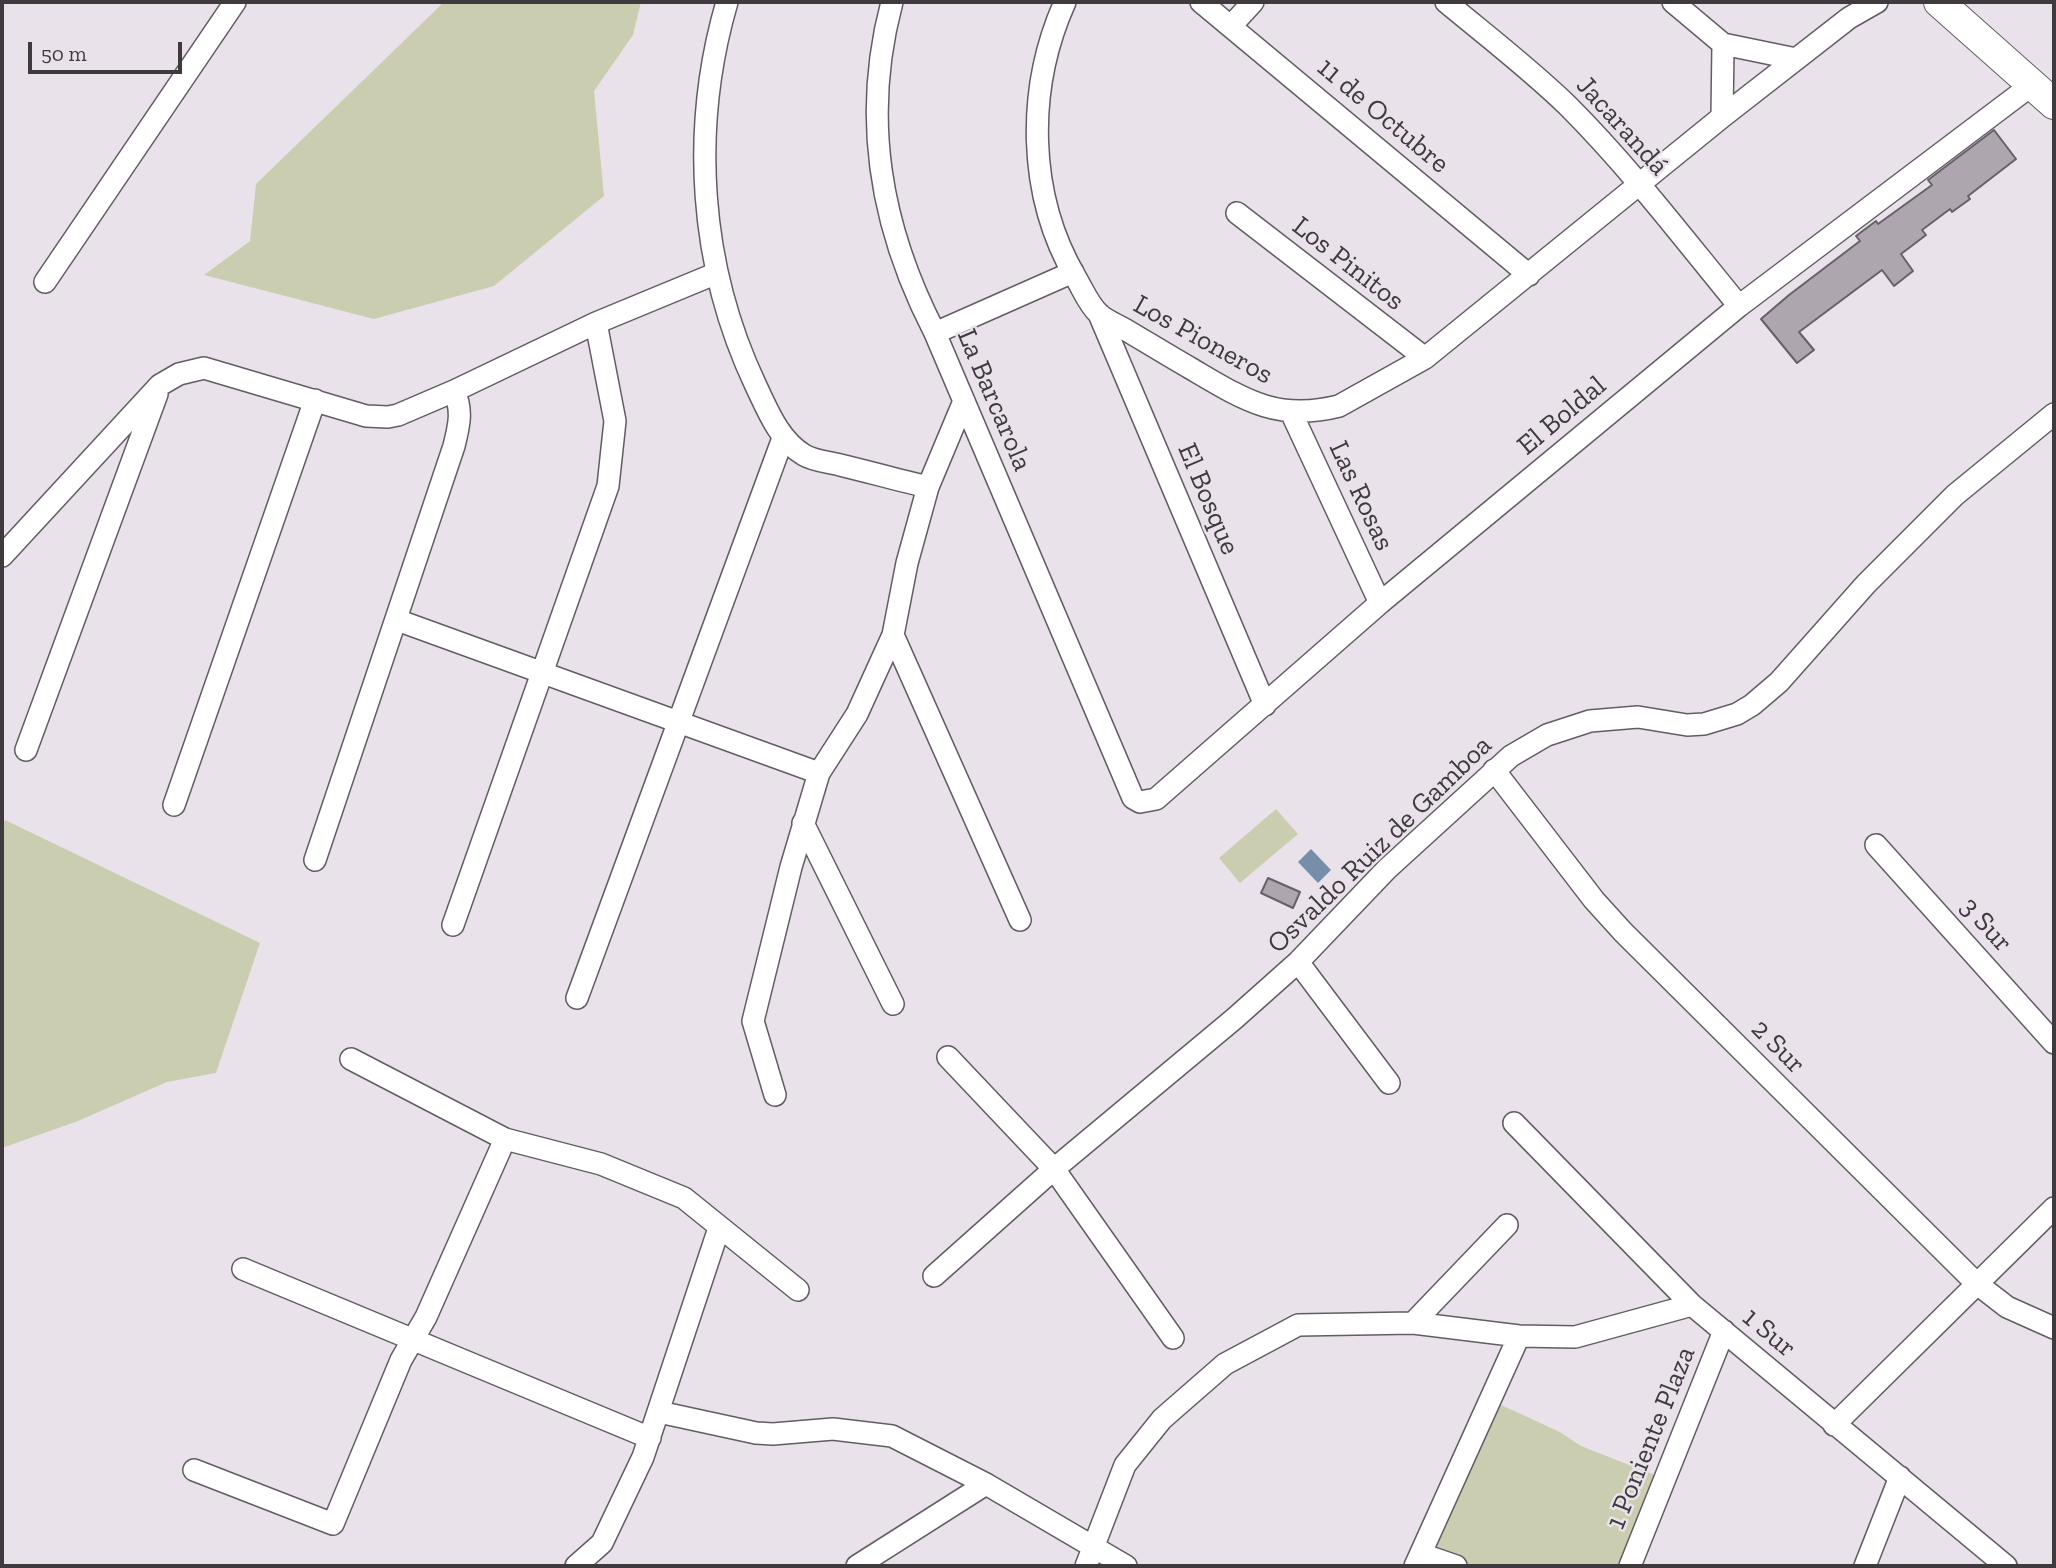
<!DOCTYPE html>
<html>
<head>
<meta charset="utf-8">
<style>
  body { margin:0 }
  #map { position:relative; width:2056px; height:1568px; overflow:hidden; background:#eae2eb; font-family:"Zilla Slab",serif }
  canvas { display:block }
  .frame { position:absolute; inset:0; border:4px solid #3e3a3e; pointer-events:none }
  .scale { position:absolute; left:28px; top:42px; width:154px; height:32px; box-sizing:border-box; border:4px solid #3e3a3e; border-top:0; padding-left:9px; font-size:21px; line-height:24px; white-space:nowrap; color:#3e3a3e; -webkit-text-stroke:5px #eae2eb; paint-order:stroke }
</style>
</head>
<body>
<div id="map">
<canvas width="2056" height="1568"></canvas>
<div class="frame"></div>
<div class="scale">50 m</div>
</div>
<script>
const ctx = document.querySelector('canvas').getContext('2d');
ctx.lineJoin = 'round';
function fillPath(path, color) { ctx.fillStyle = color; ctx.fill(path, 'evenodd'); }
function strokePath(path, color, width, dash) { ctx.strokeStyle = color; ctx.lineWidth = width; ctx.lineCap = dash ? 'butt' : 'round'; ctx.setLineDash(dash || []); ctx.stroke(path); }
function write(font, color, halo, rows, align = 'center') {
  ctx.font = font + ' "Zilla Slab",serif'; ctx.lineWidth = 5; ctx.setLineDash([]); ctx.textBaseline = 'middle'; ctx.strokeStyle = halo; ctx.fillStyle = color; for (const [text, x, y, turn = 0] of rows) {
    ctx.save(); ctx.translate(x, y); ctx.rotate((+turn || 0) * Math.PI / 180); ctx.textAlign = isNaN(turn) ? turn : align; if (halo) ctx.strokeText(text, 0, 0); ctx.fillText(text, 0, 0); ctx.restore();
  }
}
fillPath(new Path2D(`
  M444,2H641L633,35L594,91L604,196L494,286L374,319L204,275L250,241L256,184Z
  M1276,809L1298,834L1240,883L1219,858Z
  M5,820L260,943L216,1073L167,1082L78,1121L2,1148V824Z
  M1499,1404L1560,1432L1581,1446L1655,1475L1618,1566H1423Z`), '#cbcdb1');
fillPath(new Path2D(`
  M1311,849L1331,870L1318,883L1298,862Z`), '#768ea9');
const building = new Path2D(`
  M1994,130L2016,159L1968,196L1970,199L1952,212L1950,209L1922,230L1926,235L1901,254L1913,271L1894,286L1882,270L1799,332L1814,350L1797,363L1761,319L1789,295L1860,241L1856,236L1876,221L1878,224L1932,185L1928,180Z
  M1268,878L1300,892L1293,908L1261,893Z`);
fillPath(building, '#ada6ae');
strokePath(building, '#666067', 2);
const street = new Path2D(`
  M727,2C690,129 699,266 756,386C768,411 779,440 804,455C814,461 829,462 840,465C869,472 898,480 928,487
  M892,2C861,118 880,227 935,333L1133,798L1140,802L1156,799L1380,603L1739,306L2033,84
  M1065,2C1026,89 1027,195 1076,278C1083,290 1089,305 1099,314C1106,321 1118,325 1126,330C1148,343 1169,356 1190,368C1243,399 1276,422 1339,406L1425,358L1722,117L1849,18L1877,2
  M1201,2L1529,275
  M1446,2C1487,36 1530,69 1568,106C1630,168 1684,239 1739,306
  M1673,2L1723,44L1796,59
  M1231,26L1253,2
  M1722,117L1723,44
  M1237,213L1425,358
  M45,282L235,2
  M1099,314L1265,705
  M935,333L1073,272
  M1291,412L1380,603
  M2,556L160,385L179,374L204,368L366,416L388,417L398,415L454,391L596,323L717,273
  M397,620L819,773
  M893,635L1020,920
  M26,750L157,394
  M1494,770L1594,900L1623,932L1976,1283L2007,1307L2054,1328
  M174,805L315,400
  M803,823L893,1004
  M1876,845L2054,1043
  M315,860L454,446C459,426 463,410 454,391
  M453,925L608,486L615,421L596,323
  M1298,962L1389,1083
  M577,998L783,438
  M948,1057L1054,1169L1173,1338
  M351,1059L505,1139L601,1164L684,1198L798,1290
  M775,1095L753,1021L791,867L819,773L857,714L893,635L907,563L928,487L964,401
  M1514,1123L1692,1305L2006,1566
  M243,1269L650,1438
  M934,1276L1054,1169L1234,1019L1298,962L1387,869L1511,756L1547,735L1590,721L1638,717L1687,725L1704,724L1737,714L1752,705L1779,682L1866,584L1955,495L2054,414
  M1413,1323L1507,1225
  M659,1412L756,1433L773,1434L833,1429L892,1436L986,1484L1126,1566
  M1834,1425L2054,1208
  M194,1470L333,1524L401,1360L426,1317L505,1139
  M1421,1554L1456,1566
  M576,1566L602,1543L643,1457L719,1228
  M857,1566L986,1484
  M1086,1566L1125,1465L1162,1419L1225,1364L1298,1325L1413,1323L1519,1336L1575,1337L1692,1305
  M1415,1566L1519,1336
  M1630,1566L1724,1331
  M1865,1566L1900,1477`);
const secondary = new Path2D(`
  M1939,2L2054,104`);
strokePath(street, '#635c64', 24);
strokePath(secondary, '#635c64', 32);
strokePath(street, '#fff', 21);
strokePath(secondary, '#fff', 30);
write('28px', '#3e3a3e', '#eae2eb', [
  ["11 de Octubre",1383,116,40],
  ["Jacarandá",1622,126,48],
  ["Los Pinitos",1348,264,38],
  ["Los Pioneros",1203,340,29],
  ["La Barcarola",994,400,67],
  ["El Boldal",1562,416,-40],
  ["Las Rosas",1361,496,65],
  ["El Bosque",1208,499,67],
  ["Osvaldo Ruiz de Gamboa",1380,845,-44],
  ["3 Sur",1986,925,48],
  ["2 Sur",1778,1047,45],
  ["1 Sur",1769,1333,40],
  ["1 Poniente Plaza",1651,1438,-68]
]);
</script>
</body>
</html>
